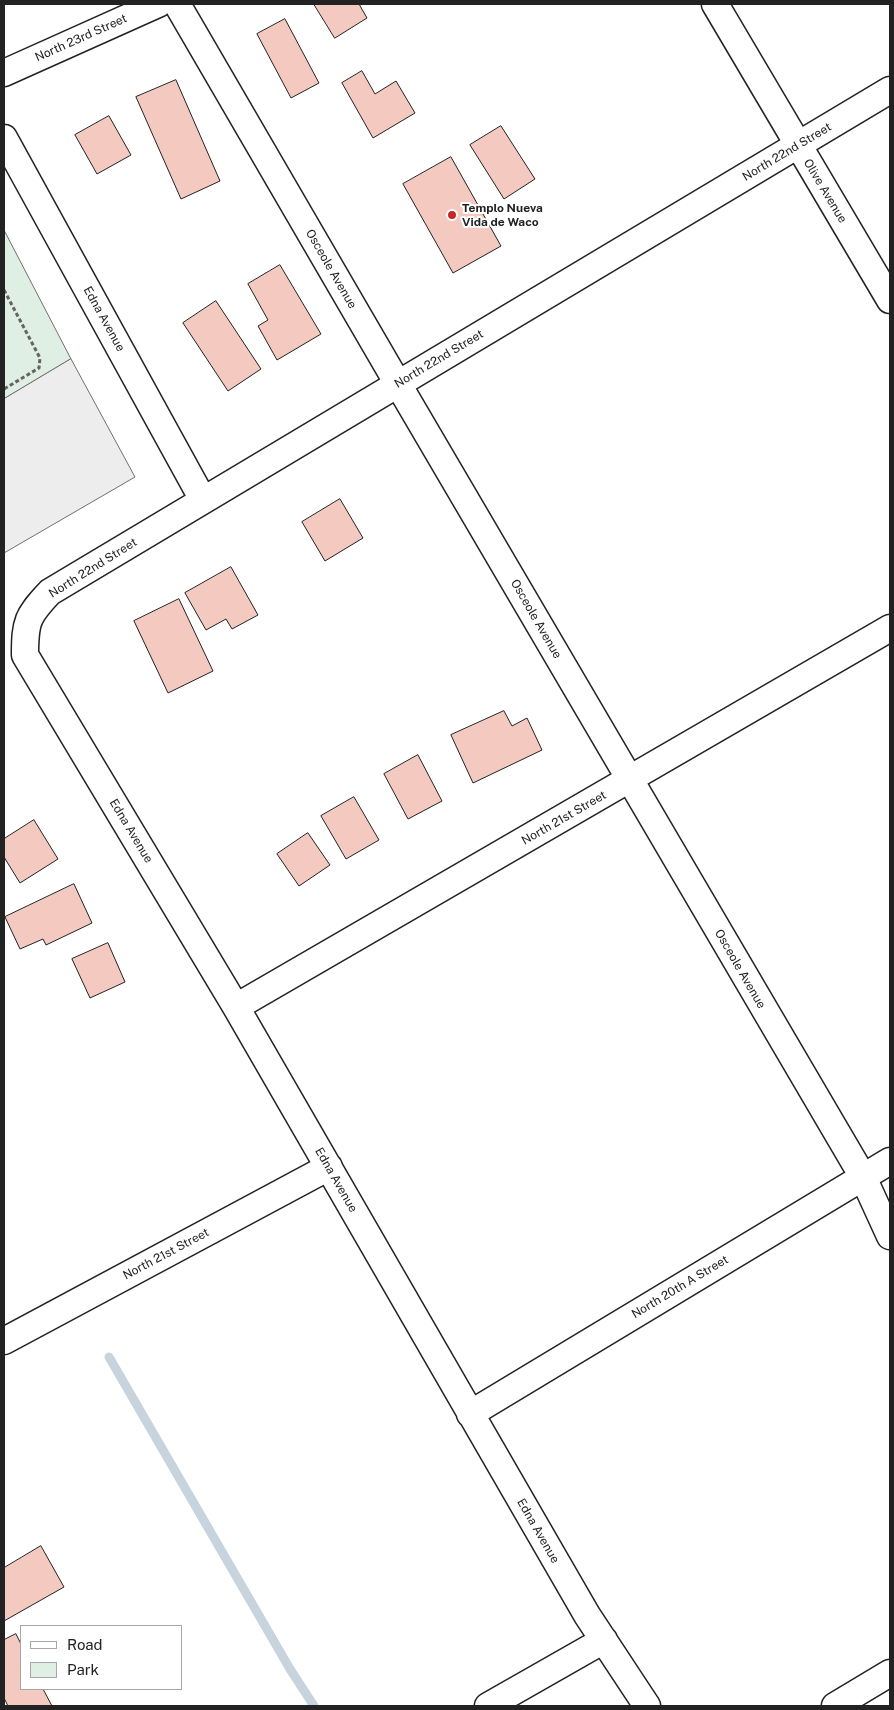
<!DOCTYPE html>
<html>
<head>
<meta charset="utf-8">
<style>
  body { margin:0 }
  #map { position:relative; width:894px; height:1710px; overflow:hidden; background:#fff; font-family:"Public Sans",sans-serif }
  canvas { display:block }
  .frame { position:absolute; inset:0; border:5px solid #222; pointer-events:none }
  .legend { position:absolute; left:20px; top:1625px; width:162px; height:65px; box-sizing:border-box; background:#fff; border:1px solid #a7a7a7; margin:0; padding:6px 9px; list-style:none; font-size:15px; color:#222 }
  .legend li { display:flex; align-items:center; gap:10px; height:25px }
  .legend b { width:25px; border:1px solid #a7a7a7 }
</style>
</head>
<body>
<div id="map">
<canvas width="894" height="1710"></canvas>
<div class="frame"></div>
<ul class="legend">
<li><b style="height:6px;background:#fff"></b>Road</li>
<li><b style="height:14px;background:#e0efe3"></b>Park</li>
</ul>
</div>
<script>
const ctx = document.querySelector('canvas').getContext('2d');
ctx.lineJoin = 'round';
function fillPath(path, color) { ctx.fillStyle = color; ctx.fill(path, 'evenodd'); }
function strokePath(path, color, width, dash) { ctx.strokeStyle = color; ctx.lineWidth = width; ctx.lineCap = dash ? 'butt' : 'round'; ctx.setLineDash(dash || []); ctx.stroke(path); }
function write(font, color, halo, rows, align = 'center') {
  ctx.font = font + ' "Public Sans",sans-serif'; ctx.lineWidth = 4; ctx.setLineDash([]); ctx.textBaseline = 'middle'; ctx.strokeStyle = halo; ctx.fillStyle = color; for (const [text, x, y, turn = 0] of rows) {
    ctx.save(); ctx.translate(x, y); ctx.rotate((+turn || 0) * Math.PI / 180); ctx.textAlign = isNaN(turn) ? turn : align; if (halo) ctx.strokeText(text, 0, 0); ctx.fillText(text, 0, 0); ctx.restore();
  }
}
const green = new Path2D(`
  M4,230L71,359L4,399Z`);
fillPath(green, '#e0efe3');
strokePath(green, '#6f6f6f', 1);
const parking = new Path2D(`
  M71,359L135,477L4,553V399Z`);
fillPath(parking, '#ededed');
strokePath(parking, '#6f6f6f', 1);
strokePath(new Path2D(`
  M109,1357L290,1669L314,1706`), '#c7d3dd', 9);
const building = new Path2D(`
  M314,4H359L367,18L335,38Z
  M285,19L319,83L291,98L257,34Z
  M362,71L375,94L396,81L415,113L373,138L342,83Z
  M176,80L220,181L181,199L136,97Z
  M109,116L131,155L97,174L75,135Z
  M501,126L535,179L504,199L470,145Z
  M451,157L501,246L453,273L403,184Z
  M280,265L321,334L277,360L258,326L268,320L248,284Z
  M216,301L261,369L228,391L183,323Z
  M340,499L363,538L325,561L302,522Z
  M231,567L258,615L232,629L226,619L206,630L185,593Z
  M179,599L213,671L168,693L134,621Z
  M504,711L512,726L527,718L542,750L473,783L451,735Z
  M418,755L442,801L408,819L384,774Z
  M354,797L379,840L346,859L321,816Z
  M34,820L58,859L20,883L4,857V839Z
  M308,833L330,865L299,886L277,854Z
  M74,884L92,923L46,945L43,939L20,949L5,917Z
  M108,943L125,982L90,998L72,959Z
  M41,1546L64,1587L4,1621V1568Z
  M16,1634L21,1644V1689H43L52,1706H8L4,1698V1640Z`);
fillPath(building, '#f3c9c0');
strokePath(building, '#222', 1);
const street = new Path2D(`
  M177,4L398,384L863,1177L890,1236
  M715,4L890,300
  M4,73L158,4
  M4,138L203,500
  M236,1007L890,628
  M4,1341L329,1167
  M470,1414L890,1161
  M488,1706L604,1640
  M647,1706L587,1615L236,1007L25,655C25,622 27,616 50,592L890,90
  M835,1706L890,1673`);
strokePath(street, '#222', 29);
strokePath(new Path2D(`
  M4,290L40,358L39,368L4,389`), '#646464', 3, [4, 2.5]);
strokePath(street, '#fff', 26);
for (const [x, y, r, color] of [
  [452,215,5,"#c62828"]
]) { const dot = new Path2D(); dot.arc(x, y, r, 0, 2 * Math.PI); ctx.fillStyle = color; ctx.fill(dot); strokePath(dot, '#fff', 2); }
write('12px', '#222', '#fff', [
  ["North 23rd Street",81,38,-24],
  ["North 22nd Street",787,152,-31],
  ["Olive Avenue",825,191,59],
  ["Osceole Avenue",331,269,60],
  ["Edna Avenue",104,319,61],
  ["North 22nd Street",439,359,-31],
  ["North 22nd Street",93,568,-32],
  ["Osceole Avenue",536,619,60],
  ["North 21st Street",564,818,-30],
  ["Edna Avenue",131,831,59],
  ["Osceole Avenue",740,969,60],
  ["Edna Avenue",336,1180,60],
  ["North 21st Street",166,1254,-28],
  ["North 20th A Street",680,1287,-31],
  ["Edna Avenue",538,1531,60]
]);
write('bold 12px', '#222', '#fff', [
  ["Templo Nueva",462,208],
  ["Vida de Waco",462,222]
], 'left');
</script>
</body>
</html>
